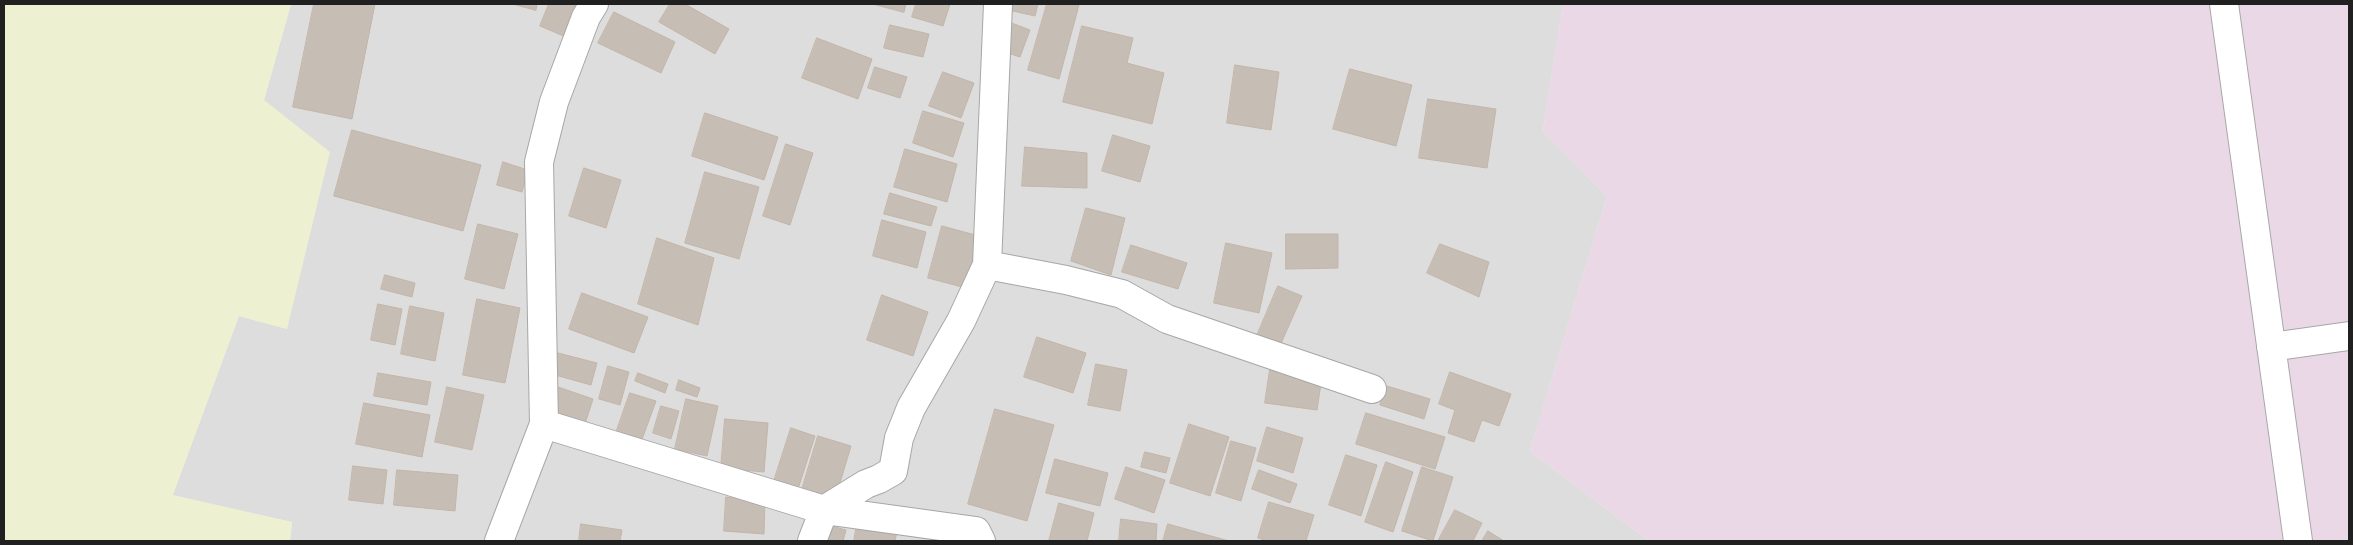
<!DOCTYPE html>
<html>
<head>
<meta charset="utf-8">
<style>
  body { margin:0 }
  #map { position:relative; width:2353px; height:545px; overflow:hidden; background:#f1eee6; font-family:Overpass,sans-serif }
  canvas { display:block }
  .frame { position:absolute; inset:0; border:5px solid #202020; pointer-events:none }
</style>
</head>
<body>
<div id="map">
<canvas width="2353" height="545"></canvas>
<div class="frame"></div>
</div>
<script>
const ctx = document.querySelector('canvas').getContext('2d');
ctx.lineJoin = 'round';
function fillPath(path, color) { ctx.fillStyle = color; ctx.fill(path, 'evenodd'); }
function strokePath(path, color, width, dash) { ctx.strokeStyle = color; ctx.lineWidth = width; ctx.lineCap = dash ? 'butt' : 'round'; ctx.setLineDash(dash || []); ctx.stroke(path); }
fillPath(new Path2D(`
  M291,4H1563L1543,131L1607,196L1530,451L1649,541H290L292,522L172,496L239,316L287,329L264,100Z`), '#dedddd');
fillPath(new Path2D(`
  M1563,4H2349V541H1649L1530,451L1607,196L1543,131Z`), '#ead8e7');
fillPath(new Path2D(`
  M4,4H291L264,100L330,152L287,329L239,316L173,495L292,522L290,541H4Z`), '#edf0d1');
const building = new Path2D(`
  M314,4H375L352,119L293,107Z
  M513,4H537L536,10Z
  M549,4H570L578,7L566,37L540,26Z
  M670,4H685L729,29L715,54L659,22Z
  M873,4H906L904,12Z
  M916,4H950L943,26L912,17Z
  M1005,4H1038L1035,16L1004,9Z
  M1047,4L1079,5L1059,79L1028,70Z
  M614,12L675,42L661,73L598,43Z
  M1009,22L1030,30L1020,57L999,50Z
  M890,25L929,34L923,57L884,48Z
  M1082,26L1133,38L1127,63L1164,73L1152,124L1063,102Z
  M817,38L872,59L858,99L802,78Z
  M1235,65L1279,72L1271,130L1227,123Z
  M875,67L907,77L900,98L868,88Z
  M1350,69L1412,85L1396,146L1333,129Z
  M943,72L974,83L961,118L929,106Z
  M1428,99L1496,109L1487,168L1419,158Z
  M923,111L964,123L953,157L913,143Z
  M705,113L778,137L764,180L692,156Z
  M352,130L481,165L463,231L334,196Z
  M1113,135L1150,146L1140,182L1102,171Z
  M786,144L813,153L790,225L763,216Z
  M1025,147L1087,153V188L1022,186Z
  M905,149L957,164L947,202L894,187Z
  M503,162L528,170L522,192L497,185Z
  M584,168L621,180L606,228L569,216Z
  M705,172L759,187L739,259L685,243Z
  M890,193L937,207L931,226L884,214Z
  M1086,208L1125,218L1111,275L1071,261Z
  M882,220L926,232L917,268L873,256Z
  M478,224L518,234L504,289L465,279Z
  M942,226L979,236L966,288L928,278Z
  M1286,234H1338V268L1286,269Z
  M657,238L714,258L698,325L638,304Z
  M1226,243L1272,253L1259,313L1214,303Z
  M1440,244L1489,262L1479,297L1427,273Z
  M1131,245L1187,263L1178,289L1122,272Z
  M385,275L415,283L412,297L381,289Z
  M1278,286L1302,296L1279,348L1256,338Z
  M582,293L648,317L634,353L569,329Z
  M882,295L928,312L913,356L867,340Z
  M477,299L520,308L505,383L463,375Z
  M378,304L402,309L395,345L371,340Z
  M410,306L444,313L435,361L401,354Z
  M1037,337L1086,353L1073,393L1024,377Z
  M554,352L597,363L591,385L548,373Z
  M1096,364L1127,370L1120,411L1088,405Z
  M608,366L629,372L620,405L599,399Z
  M1270,370L1322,377L1317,410L1265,403Z
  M1450,372L1511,394L1499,426L1482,420L1474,442L1448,433L1455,410L1439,404Z
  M378,373L431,382L427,405L374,396Z
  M638,373L668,384L665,393L635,381Z
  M679,380L700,388L697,397L676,390Z
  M1387,386L1430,399L1424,419L1380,405Z
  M447,387L484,395L472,450L435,442Z
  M558,387L593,399L583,430L548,418Z
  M630,393L656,401L641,442L616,433Z
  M686,399L718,406L707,456L675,449Z
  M364,403L430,415L422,457L356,444Z
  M661,406L679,411L671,439L653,433Z
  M995,409L1054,425L1027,521L968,504Z
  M1366,413L1445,437L1435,469L1356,444Z
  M725,419L768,423L764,472L721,468Z
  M1189,424L1229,437L1210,496L1170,483Z
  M1267,427L1303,438L1293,473L1257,461Z
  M791,428L815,436L798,489L774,481Z
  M818,436L851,446L834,503L801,493Z
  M1231,441L1256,448L1241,501L1216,493Z
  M1145,452L1170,458L1166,473L1141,467Z
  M1346,455L1377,465L1361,516L1329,505Z
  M1055,459L1108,473L1100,506L1046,493Z
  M1386,462L1413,472L1393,532L1365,522Z
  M353,466L387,470L383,504L349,500Z
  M1126,467L1165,480L1154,513L1115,499Z
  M1422,467L1453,477L1433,541L1402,531Z
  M397,470L458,475L455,511L394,505Z
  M1259,470L1297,484L1290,503L1252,489Z
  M726,497L765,500L764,534L724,531Z
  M1269,502L1314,515L1306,541H1268L1258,538Z
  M1059,503L1094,513L1087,541H1049Z
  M1455,510L1482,523L1473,541H1438Z
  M858,519L898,527L895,541H854Z
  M1121,519L1157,524L1156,541H1119Z
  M581,524L622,530L620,541H579Z
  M824,524L846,530L843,541H820Z
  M1168,524L1229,541H1163Z
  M1488,531L1504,541H1482Z`);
fillPath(building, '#c6bdb5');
strokePath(building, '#c4b5a8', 1);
const minor = new Path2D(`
  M2224,4L2298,541
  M987,265L998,4
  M2271,347L2349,336
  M544,424L824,510L812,541
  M824,510L866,484L879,479L893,471L899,438L911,408L961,321L987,265L1066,280L1122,294L1167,319L1372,389
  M824,510L976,531L981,541
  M499,541L544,424L539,162L554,102L586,17L594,4`);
strokePath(minor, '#a7a7a7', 30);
strokePath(minor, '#fff', 28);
</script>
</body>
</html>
